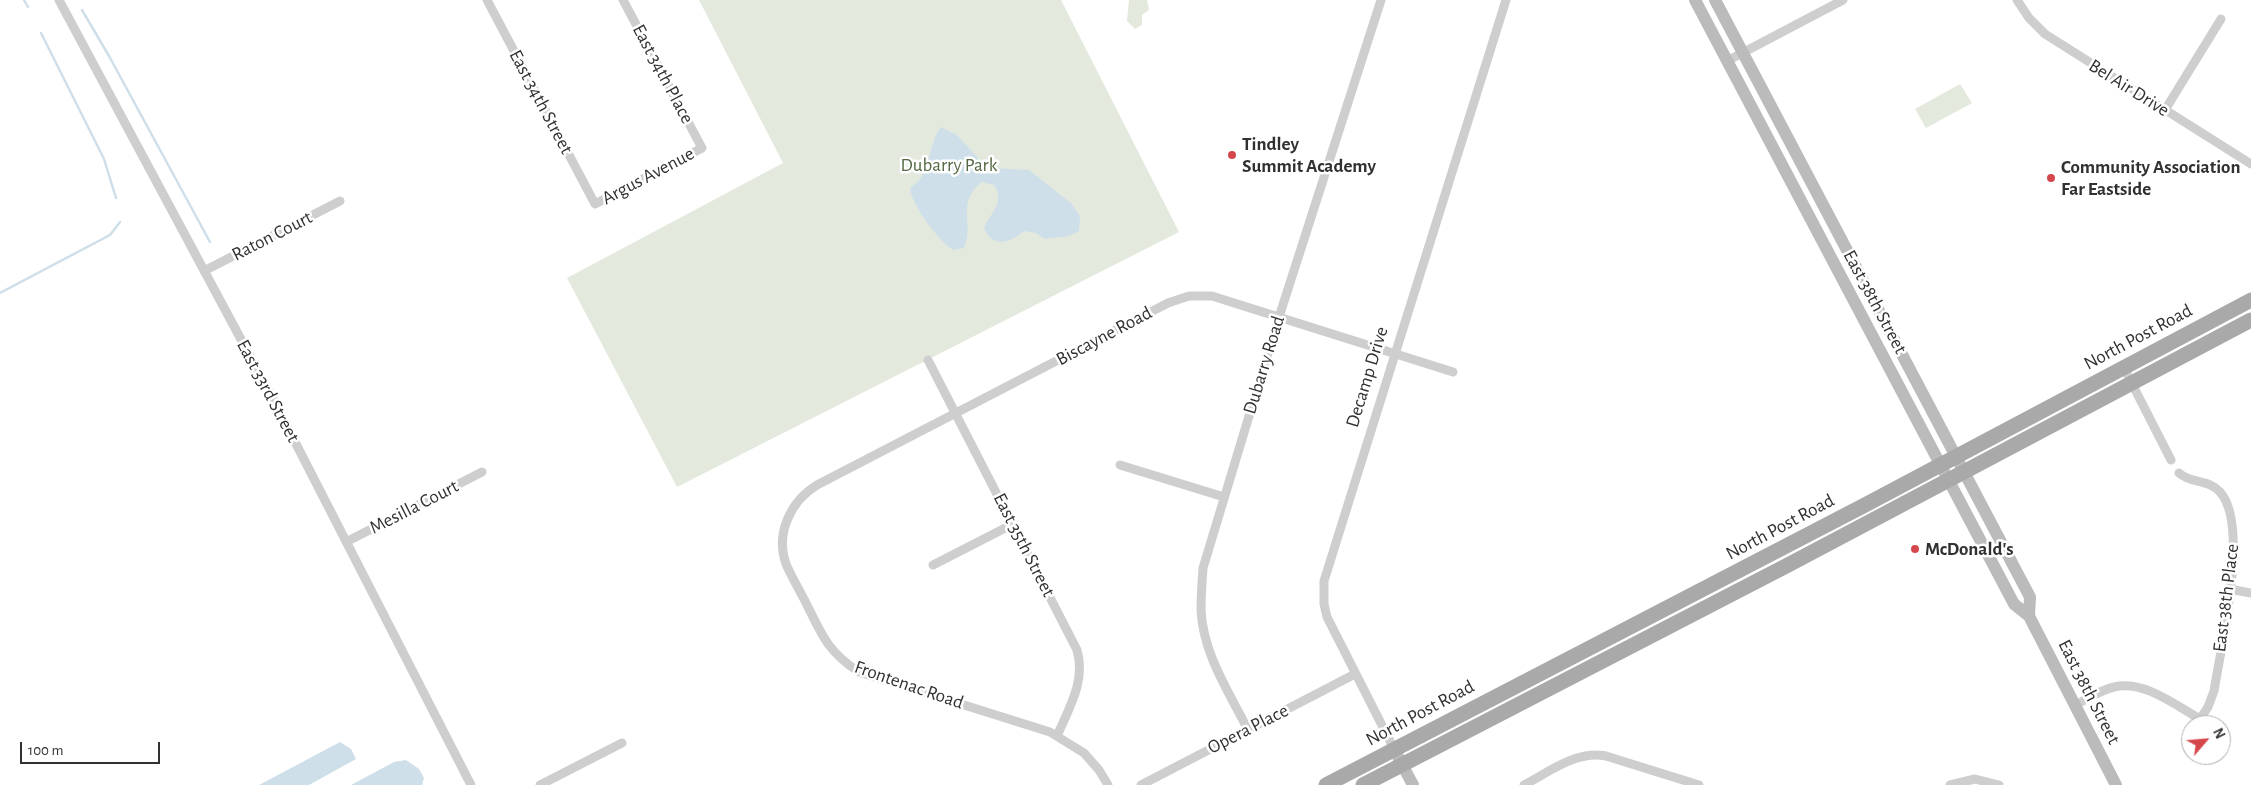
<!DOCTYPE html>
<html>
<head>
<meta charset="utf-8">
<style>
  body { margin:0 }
  #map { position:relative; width:2251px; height:785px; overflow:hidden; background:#fff; font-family:"Alegreya Sans",sans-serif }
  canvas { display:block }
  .north { position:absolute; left:2181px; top:715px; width:50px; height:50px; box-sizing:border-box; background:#fff; border:1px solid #adadad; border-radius:50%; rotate:63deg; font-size:14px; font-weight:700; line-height:20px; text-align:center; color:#313131 }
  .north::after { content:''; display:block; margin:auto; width:18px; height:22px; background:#d5474c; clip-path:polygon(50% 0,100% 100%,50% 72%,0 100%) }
  .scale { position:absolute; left:20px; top:742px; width:140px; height:22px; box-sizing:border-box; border:2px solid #313131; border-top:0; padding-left:6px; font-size:15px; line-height:18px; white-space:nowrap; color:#313131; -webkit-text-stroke:4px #fff; paint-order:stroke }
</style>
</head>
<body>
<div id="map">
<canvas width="2251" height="785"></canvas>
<div class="north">N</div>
<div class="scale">100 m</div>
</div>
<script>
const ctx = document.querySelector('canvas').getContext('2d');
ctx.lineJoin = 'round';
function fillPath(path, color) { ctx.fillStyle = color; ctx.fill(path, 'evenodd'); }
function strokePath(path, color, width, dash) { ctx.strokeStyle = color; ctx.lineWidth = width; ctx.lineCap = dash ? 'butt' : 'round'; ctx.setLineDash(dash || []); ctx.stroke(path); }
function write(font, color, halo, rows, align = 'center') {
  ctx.font = font + ' "Alegreya Sans",sans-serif'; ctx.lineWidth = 5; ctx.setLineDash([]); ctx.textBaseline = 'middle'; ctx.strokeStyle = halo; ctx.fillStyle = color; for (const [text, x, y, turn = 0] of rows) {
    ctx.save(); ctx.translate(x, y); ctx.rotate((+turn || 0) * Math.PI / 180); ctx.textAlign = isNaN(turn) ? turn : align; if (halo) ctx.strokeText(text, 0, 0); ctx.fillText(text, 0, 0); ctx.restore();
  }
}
fillPath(new Path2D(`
  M699,0H1061L1179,232L677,487L567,278L783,163Z
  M1129,0H1147L1149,10L1142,15V25L1135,29L1127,21Z
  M1960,84L1972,103L1926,128L1915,109Z`), '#e4e9de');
fillPath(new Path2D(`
  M941,127L957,135L979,159L992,168L1029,170L1071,203L1080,216L1079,231L1069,236L1045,239L1036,233L1024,231C1009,244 991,248 984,227C992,212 1005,201 994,185L982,182C955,202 975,224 964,248L953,250C939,241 911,205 910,188C933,174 926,147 941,127Z
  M340,742L351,749L356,759L309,785H259Z
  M406,760L419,769L424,778L422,785H351L394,762Z`), '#cfdfea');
strokePath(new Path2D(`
  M24,0L28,7
  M82,10L109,56L210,242
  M41,33L104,159L116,198
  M0,293L110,235L120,222`), '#cfdfea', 2.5);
strokePath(new Path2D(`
  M59,0L273,399L471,785
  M487,0L595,204L702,148L623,0
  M2017,0L2029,18L2045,34L2251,164
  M1727,61L1843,0
  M2165,110L2221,19
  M204,271L340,201
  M928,360L1077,650C1086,681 1069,708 1057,736
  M2124,368L2171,460
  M1120,465L1224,497
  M346,542L482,472
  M933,565L1013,524
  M2229,589L2251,593
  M2075,705C2088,699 2100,690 2114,687C2144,680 2175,705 2200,719L2208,707L2214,691C2221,646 2250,525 2220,492C2209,479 2191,484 2179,473
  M1248,730C1229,692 1203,654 1201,610C1201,596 1202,582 1203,568L1279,317L1381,0
  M1394,749L1327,617L1324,604V581L1506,0
  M540,785L622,743
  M1108,785L1099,770L1084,753L1050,732L859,672C827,651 822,635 805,601C799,589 791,576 786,564C775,533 791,501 817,485L1168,303L1189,296H1212L1453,372
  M1141,785L1355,674
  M1524,785C1549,772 1577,750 1606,756L1699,785
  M1950,785L1975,779L1999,785`), '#cecece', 9);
strokePath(new Path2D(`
  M1695,0L2014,604L2029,616L2116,785
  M1715,0L2030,597L2029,616
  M1394,749L1413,785`), '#bbb', 12);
strokePath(new Path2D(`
  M1326,785L1865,505L2251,300
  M1363,785L1788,565L2251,320`), '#a9a9a9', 15);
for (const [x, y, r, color] of [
  [1232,155,5,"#d5474c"],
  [2051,178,5,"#d5474c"],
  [1915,549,5,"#d5474c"]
]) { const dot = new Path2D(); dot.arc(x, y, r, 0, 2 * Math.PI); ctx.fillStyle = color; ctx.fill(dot); strokePath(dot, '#fff', 2); }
write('19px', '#313131', '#fff', [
  ["East 34th Place",663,74,62],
  ["Bel Air Drive",2129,88,32],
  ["East 34th Street",541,102,62],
  ["Argus Avenue",648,176,-28],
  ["Raton Court",272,236,-27],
  ["East 38th Street",1875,302,62],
  ["Biscayne Road",1104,336,-28],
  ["North Post Road",2138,337,-28],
  ["Dubarry Road",1264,365,-73],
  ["Decamp Drive",1367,377,-73],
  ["East 33rd Street",268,391,62],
  ["Mesilla Court",414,507,-27],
  ["North Post Road",1780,527,-28],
  ["East 35th Street",1024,545,63],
  ["East 38th Place",2226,598,-83],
  ["Frontenac Road",909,685,19],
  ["East 38th Street",2089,692,63],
  ["North Post Road",1420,713,-28],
  ["Opera Place",1248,729,-27]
]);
write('bold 19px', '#313131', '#fff', [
  ["Tindley",1242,144],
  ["Summit Academy",1242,166],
  ["Community Association",2061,167],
  ["Far Eastside",2061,189],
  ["McDonald's",1925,549]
], 'left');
write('19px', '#536942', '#fff', [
  ["Dubarry Park",949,165]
]);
</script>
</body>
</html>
